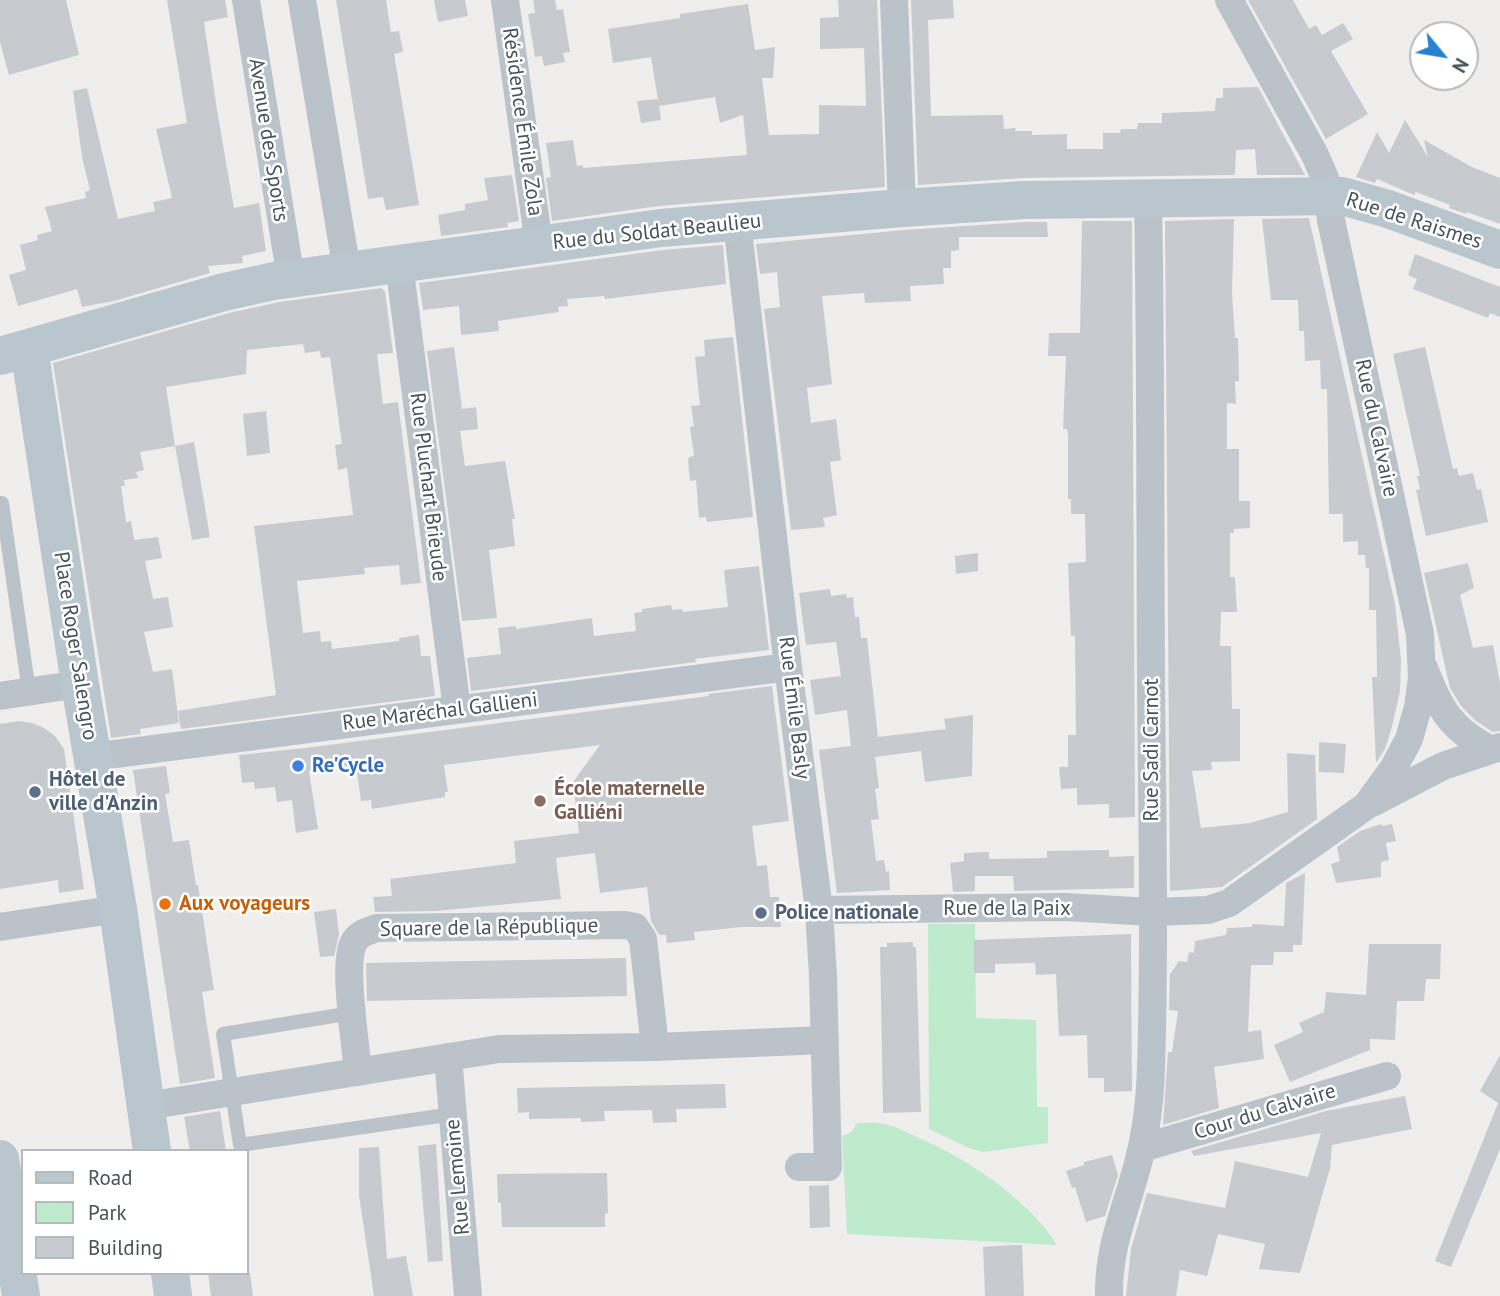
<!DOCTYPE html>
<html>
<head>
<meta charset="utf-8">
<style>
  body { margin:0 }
  #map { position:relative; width:1500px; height:1296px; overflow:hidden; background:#f0eded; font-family:"PT Sans",sans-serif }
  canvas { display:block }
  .legend { position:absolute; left:21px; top:1149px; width:228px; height:126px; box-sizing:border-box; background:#fff; border:2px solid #b5babd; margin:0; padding:9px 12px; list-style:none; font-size:21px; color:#475259 }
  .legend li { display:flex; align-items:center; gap:14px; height:35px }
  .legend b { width:35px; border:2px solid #b5babd }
  .north { position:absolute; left:1409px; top:21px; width:70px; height:70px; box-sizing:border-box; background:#fff; border:2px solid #b5babd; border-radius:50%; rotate:120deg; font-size:19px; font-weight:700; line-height:28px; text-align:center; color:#475259 }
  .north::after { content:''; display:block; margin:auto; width:24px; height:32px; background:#2781d0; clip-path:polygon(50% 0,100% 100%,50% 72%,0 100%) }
</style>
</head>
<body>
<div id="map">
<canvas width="1500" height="1296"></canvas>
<ul class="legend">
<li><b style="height:9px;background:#bac6ce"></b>Road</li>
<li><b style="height:19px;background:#beebcb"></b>Park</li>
<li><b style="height:19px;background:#c7cbd0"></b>Building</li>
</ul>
<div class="north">N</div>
</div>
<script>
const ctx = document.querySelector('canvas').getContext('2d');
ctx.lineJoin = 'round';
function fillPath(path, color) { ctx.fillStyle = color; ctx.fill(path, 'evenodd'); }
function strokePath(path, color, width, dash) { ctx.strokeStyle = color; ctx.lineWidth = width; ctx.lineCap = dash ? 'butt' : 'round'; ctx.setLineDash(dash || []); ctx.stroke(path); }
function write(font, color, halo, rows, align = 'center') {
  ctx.font = font + ' "PT Sans",sans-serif'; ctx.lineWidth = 5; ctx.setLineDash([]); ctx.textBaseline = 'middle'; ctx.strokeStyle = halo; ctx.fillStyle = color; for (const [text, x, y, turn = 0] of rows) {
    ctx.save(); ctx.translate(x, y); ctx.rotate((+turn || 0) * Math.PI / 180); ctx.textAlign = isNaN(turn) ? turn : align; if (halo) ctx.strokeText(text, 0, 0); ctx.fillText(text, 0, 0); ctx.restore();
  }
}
fillPath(new Path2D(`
  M928,924H975L976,1018L1036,1020L1037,1107H1048V1143L983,1152L969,1148L929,1129Z
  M857,1123C866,1123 876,1122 884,1124C896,1126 908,1133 919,1138C968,1159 1029,1200 1057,1245L847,1234L842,1136L852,1132Z`), '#beebcb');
fillPath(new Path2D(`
  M0,0H66L79,55L9,75L0,42Z
  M167,0H225L228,17L204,22L217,110L234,208L259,203L266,251L242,256L243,263L208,266L210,273L114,301L82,307L77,289L18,306L9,275L26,270L20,245L38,240L37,235L52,231L45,207L86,198L85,192L90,190L82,157L73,91L87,88L118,219L155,211L153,202L172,198L156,129L187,123Z
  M336,0H386L391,32L399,31L403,52L394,54L419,205L386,210L383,197L368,199Z
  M434,0H465L468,16L438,22Z
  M533,0H555L557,10L563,9L570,52L563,53L565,62L544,66L542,56L535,57L528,14L535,13Z
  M838,0H877L885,187L659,206L552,221L546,178L551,177L546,143L573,140L577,166L583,165V168L747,155L743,115L720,123L715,97L659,106L651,57L613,63L608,29L680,18V14L748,4L755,50L775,47L773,78H762L769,135L819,134V105L866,106L864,48L820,49V18L839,17Z
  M911,0H953L954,18L928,20L931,116L1003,115L1004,129L1016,128L1015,131H1032V135L1067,134V149H1103V133H1120L1121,129H1137L1138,123H1162V113L1215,111L1216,98H1223V88L1258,87L1305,175H1257L1255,149L1236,150L1235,175L1024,178L918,185Z
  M1248,0H1293L1309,29L1316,25L1322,35L1343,23L1353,39L1331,51L1368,114L1326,139Z
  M658,99L661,120L641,123L637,101Z
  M1405,120L1428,157L1424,140L1472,167L1500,178V224L1467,212L1466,214L1449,208L1450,205L1416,192L1414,195L1377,179L1375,183L1356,177L1377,132L1389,153Z
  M512,175L519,221L507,223L508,227L441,236L438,215L465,210V204L488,200L484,178Z
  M1309,218L1395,604L1401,660L1400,691L1392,727L1385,749L1376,763L1372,677H1377L1376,610H1369V568H1366L1365,555H1358V541L1343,542V514H1329L1327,389H1321L1320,360L1305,361L1304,331H1299L1298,300H1271L1262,219Z
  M1234,219L1232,293L1235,338H1238L1239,381H1235L1236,404L1227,403V449H1239V501H1250V528L1234,529V533H1230V577H1235L1237,612H1221L1220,646H1231L1232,709H1240V761L1211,762L1212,770L1192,771L1201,828L1250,823L1288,812L1287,753L1315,755L1317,819L1222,887L1170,891L1165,221Z
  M1082,221H1132L1135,817L1109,818V804L1077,805V788L1061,789L1059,767H1068V735H1076L1075,636H1071L1068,563L1086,562L1085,514H1071V499H1068V435L1067,429H1063L1066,356H1048L1049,333H1080Z
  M1025,222H1047L1048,237H959V250L951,251V268H943L944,284L910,286L911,301L865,303L864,293L822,296L832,384L807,388L811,423L836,419L841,460L830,462L837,515L823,518L825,527L791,530L764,309L780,307L777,272L760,274L756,244L904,230Z
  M723,245L726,284L605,299L604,296L567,299L568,306L558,307L559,312L498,321L499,331L461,335L459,306L423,310L419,283L663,250Z
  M1415,254L1500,287V317L1490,313L1488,318L1413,289L1417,279L1408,275Z
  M381,288L385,291L393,353L377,354L383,404L398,402L421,583L401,585L399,565L364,568L365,574L297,581L303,633L320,631L321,642L331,641L332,649L399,641V638L419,635L421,656H430L435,696L181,729L178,711L276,695L254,526L353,515L347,468L338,470L335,445L342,444L330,357L321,358L320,351L305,353L303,344L247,350L246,374L166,387L175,446L140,452L144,470L136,472L138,478L124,480L125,486H121L126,522L131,521L134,540L158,537L162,558L145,561L153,599L168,597L173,627L144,632L153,672L172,669L179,723L140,729L141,734L111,738L53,363L229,313L279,302Z
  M733,337L753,517L707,522L706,517L699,518L696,480L690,481L688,460L689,457L694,456L690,427L694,426L691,406L700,405L695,357L705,356L704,340Z
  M454,347L462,409L476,407L478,429L460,431L465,466L505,461L515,519H512L515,546L489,550L497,618L462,621L427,351Z
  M1425,347L1453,469L1457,468L1459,476L1473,473L1477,490L1481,489L1488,522L1426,536L1416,490L1420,489L1417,476H1420L1393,354Z
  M266,411L270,453L247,456L243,414Z
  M194,442L210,537L192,540L175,446Z
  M978,553V571L956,574L955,556Z
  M1468,563L1474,588L1460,595L1473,648L1493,645L1500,683V731L1493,732L1476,721L1461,706L1450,688L1424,573Z
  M759,566L769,650L695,659L696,662L471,691L467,658L501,654L498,628L516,626V629L592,618L594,636L636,631L634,613L642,612V609L671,605L672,610L682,609L683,612L728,607L724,570Z
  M830,589L831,596L846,594L847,598L853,597L855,617H859L861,638H867L878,737L946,729L944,719L973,715L972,776L925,782L921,751L875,757L879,788L875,789L879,819L871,820L876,861L884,860L886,872L889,871L890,890L837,893L819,750L851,746L847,710L815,715L810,680L841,676L836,642L806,645L799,593Z
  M772,686L789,821L752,826L757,866L767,865L770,897H779L781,927H742L694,932L695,940L667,943L666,935H659L651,921L647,887L600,893L595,853L556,858L561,899L436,911L375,912L373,897L392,896L390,879L516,863L514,841L579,833L573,782L600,745L444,765L448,792H445V797L372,809L371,800L361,801L356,765L309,771L318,829L296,833L292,800L277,802L275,787L255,789L254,782L242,783L239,755L305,748L709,696L708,694Z
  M19,721L32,723L44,728L55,736L64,749L84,889L59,893L58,880L0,889V724Z
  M1319,742L1346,744L1344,773L1319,772Z
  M166,766L170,793L165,794L173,842L189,840L196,885H198L214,990L202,992L215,1078L180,1084L133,770Z
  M1381,824L1382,826L1392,824L1396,841L1386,843L1389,860L1381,862V877L1336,883L1331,864L1340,861L1337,847L1360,831Z
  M1109,850V857L1134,856V888L1014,891L1013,876H975V891L953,892L950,863L964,861V853L989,852V859L1047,858V851Z
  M1305,873L1302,945H1293V952H1274L1273,965H1251L1248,1032L1261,1030L1264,1059L1214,1067L1219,1108L1163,1125L1168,1052H1172L1178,1011L1169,1010L1170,974L1179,961L1187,962L1189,952L1194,953L1195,941L1226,935L1227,928L1252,927V924L1284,926L1286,883Z
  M336,909L339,935L334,956L320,957L314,912Z
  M1131,934L1132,1091L1104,1092V1078H1088L1087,1035L1059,1036L1056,974L1036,975L1035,963L995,964V973H974V940Z
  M913,942V947H916L921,1112L883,1113L880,947H887V943Z
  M1369,944H1441L1440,979H1426L1424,1001H1397L1395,1040L1370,1039V1050L1290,1082L1274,1045L1303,1032L1299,1023L1324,1012L1326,992L1366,995Z
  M626,958L627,996L367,1001L366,963Z
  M1500,1055V1149L1451,1267L1435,1261L1498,1103L1480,1091Z
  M725,1084L726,1108L676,1109L677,1122L653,1123L652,1110L604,1111L605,1121L581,1122V1118L529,1119V1112L518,1113L517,1088Z
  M1405,1096L1412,1129L1332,1145L1330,1168L1300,1273L1259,1269L1265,1244L1218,1234L1207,1276L1180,1270L1176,1296H1126L1131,1249L1147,1193L1225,1208L1235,1161L1308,1177L1321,1133L1194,1156L1191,1151L1326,1111Z
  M220,1111L226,1151H190L184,1117Z
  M436,1144L443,1261L428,1262L418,1146Z
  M379,1147L387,1259L406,1256L413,1296H374L359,1195V1148Z
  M1112,1155L1118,1175L1105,1216L1086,1222L1075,1187L1072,1188L1066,1171L1084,1165V1162Z
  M607,1173L608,1213L605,1214V1227H502L501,1203H498L497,1174Z
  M829,1185L830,1227L810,1228L809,1186Z
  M1012,1245H1022L1024,1296H985L983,1247Z
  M208,1273H250L253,1296H211Z`), '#c7cbd0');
strokePath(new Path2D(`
  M0,503H2L29,692
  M352,1013L223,1034L240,1145L453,1114`), '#bac3c9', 14);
strokePath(new Path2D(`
  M246,0L291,279
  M302,0L347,271
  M505,0L539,245
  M894,0L902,208
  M737,222L788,667L819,910L823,976L828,1167H799
  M399,264L457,709
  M1424,668C1439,708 1451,730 1490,749
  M0,696L80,684
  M92,757L788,667
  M1372,803L1443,766L1500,747
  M819,910L1065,907L1152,912L1208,910L1229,903L1366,806L1393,769L1409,739L1418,707L1422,678L1420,634L1331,220L1325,178L1315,155L1229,0
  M0,927L118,909
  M448,1057L468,1296
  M358,1072C356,1046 342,962 354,942C360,933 368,931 377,928L625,925L635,927L643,939L655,1047
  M146,1106L499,1049L655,1047L825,1040
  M1142,1148L1387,1076
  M1109,1296C1108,1248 1125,1212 1137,1167C1146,1135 1150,1102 1151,1068C1155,939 1152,810 1151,681C1150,520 1151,359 1148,198`), '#bac3c9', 28);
strokePath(new Path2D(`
  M29,348L80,684L118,909L152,1151
  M0,356L224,292L274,281L661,228L902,208L1024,200L1342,196L1388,209L1500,250
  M0,1159L21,1296
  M170,1273L173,1296`), '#bac6ce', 38);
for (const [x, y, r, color] of [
  [298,766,7,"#3f7fe0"],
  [35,792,7,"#5c6f8a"],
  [540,801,7,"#8d6e63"],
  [165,904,7,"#e8710a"],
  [761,913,7,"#5c6f8a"]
]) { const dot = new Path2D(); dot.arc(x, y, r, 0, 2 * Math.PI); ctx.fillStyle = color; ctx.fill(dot); strokePath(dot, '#fff', 2.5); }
write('21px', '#475259', '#fff', [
  ["Résidence Émile Zola",522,122,82],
  ["Avenue des Sports",268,140,81],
  ["Rue de Raismes",1414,221,18],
  ["Rue du Soldat Beaulieu",657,232,-6],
  ["Rue du Calvaire",1376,428,78],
  ["Rue Pluchart Brieude",428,487,83],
  ["Place Roger Salengro",75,646,81],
  ["Rue Émile Basly",794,708,83],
  ["Rue Maréchal Gallieni",440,712,-7],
  ["Rue Sadi Carnot",1152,750,-90],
  ["Rue de la Paix",1007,909],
  ["Square de la République",489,928,-1],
  ["Cour du Calvaire",1265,1112,-17],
  ["Rue Lemoine",458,1177,-95]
]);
write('bold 21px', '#366cbe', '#fff', [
  ["Re'Cycle",312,766]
], 'left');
write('bold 21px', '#4e5e75', '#fff', [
  ["Hôtel de",49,780],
  ["ville d'Anzin",49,804],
  ["Police nationale",775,913]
], 'left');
write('bold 21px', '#785e54', '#fff', [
  ["École maternelle",554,789],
  ["Galliéni",554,813]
], 'left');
write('bold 21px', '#c56008', '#fff', [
  ["Aux voyageurs",179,904]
], 'left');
</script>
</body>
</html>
